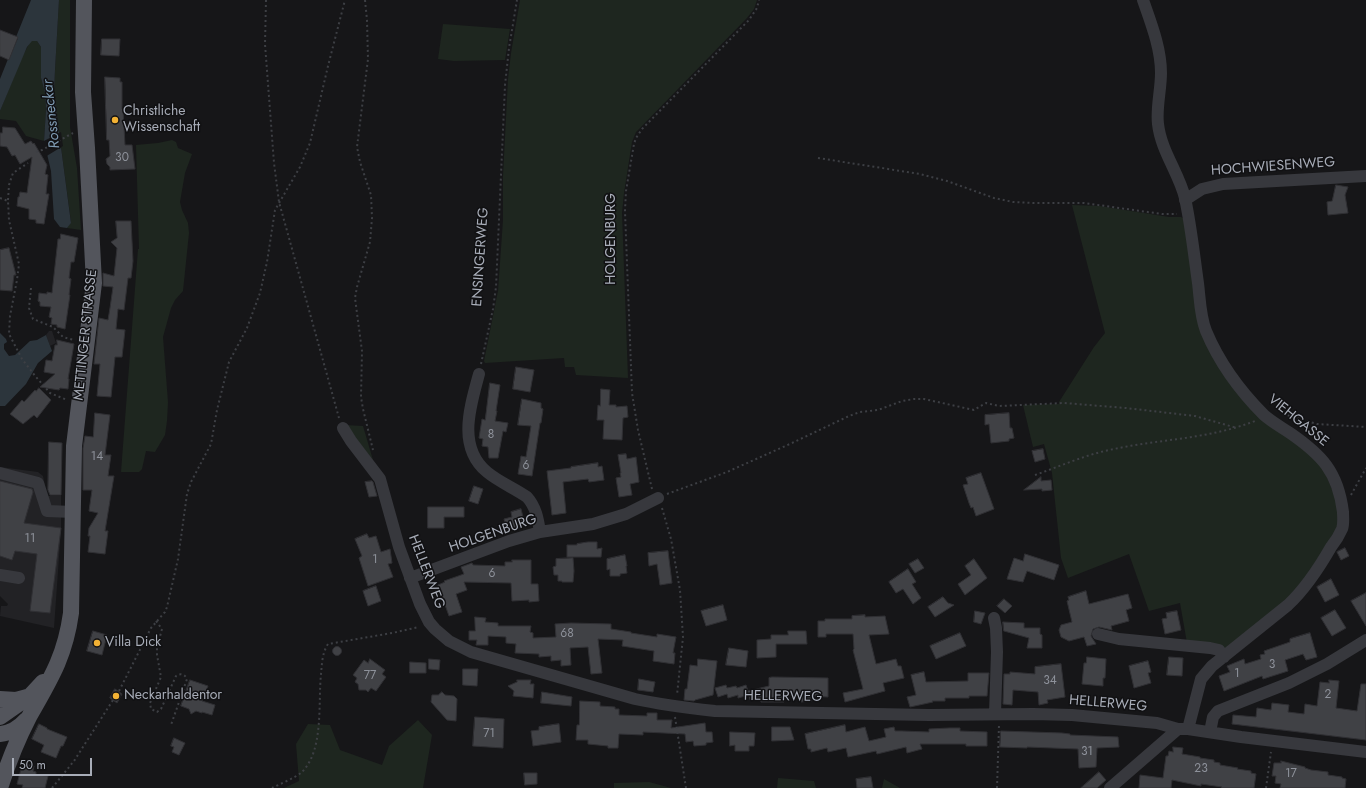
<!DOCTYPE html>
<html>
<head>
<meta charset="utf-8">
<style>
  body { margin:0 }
  #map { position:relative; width:1366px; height:788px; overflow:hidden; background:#161618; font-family:Jost,sans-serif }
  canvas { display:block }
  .scale { position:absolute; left:12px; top:758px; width:80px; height:18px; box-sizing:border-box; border:2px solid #a8adb8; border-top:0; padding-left:5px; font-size:12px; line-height:14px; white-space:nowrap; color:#a8adb8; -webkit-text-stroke:3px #111113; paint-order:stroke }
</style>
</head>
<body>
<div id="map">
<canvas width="1366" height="788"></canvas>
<div class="scale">50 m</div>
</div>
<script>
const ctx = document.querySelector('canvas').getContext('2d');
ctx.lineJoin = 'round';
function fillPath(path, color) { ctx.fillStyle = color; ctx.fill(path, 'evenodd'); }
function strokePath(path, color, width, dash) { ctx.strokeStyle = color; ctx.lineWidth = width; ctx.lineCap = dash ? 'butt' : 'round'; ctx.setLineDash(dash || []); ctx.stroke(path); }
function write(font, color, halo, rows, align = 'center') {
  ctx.font = font + ' Jost,sans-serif'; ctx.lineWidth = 3; ctx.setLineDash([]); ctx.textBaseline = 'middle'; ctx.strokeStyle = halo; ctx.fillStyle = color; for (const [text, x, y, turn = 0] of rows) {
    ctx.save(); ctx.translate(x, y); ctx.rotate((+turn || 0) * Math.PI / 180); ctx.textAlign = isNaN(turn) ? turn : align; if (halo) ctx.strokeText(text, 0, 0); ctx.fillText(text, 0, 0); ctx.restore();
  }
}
fillPath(new Path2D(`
  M49,331H52L56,343L50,346L46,335Z
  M0,467L38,472L43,476L47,496H61V529L54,628L0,616L1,606H7L8,604L0,596Z`), '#222225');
fillPath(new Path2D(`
  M59,0H70V127L77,168L81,230L67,228L71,222L54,94L55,70Z
  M520,0H757L754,9L747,18L641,127L636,132L632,142L624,193L622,213L628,378L576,375L574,367H565L564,358L485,363L484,361L498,291L503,220V176L508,79L511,53Z
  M443,24L510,29L505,60L454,61L438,59Z
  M32,40L37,41L41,47V78L45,93L46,109L44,141L26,136L16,121L0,119V111L21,59L30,42Z
  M172,140L176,142L178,148L192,154L185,173L180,202L182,210L188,223L189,233L183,291L175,300L171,308L163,337L168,402L167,421L165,435L155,452L146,451L142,469L139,472H121L138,249H139L136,145L158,143Z
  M1072,205L1100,206L1169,217H1181L1186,220L1198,306L1226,372L1320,461L1338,503V527L1297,591L1227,649L1187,643L1180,603L1149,611L1129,554L1068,578L1061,558L1052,473L1044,444L1033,447L1023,405L1059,404V402L1094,347L1105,333Z
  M345,425L363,426L373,460Z
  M418,720L432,735L423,788H284L299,781L296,744L308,724L330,725L340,750L382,765L389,746Z
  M778,778L814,781L816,788H777Z
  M884,779L900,788H882Z
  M649,782L671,788H614V783Z`), '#1e261f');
fillPath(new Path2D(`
  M31,0H59L55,70L54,94L71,223L67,228L60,227L54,219L51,171L44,141L46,109L45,93L41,78V47L37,41H32L27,47L0,111V79L8,59H9L18,38L16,37Z
  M0,333L6,339L7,342L4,344V349L9,356L15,355L30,341L37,340L46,335L52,351L38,363L26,384L5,406H0Z`), '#2c353c');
fillPath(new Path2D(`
  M61,132L63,146L45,157L42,142Z`), '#161618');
const building = new Path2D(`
  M0,30L18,37L9,60L0,56Z
  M102,39H120L119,56L101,55Z
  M105,77L120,78V82H122V109H123L125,145H132L135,169L110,170V167L107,164L106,159L110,156L109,140H107Z
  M3,127L15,128L25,144L31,141L33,144L34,143L47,165L45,174L48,175L46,194H49L44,224L36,223V220L29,219V209L17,206L18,197H19L20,192L27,193L32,157L20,164L15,155L12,156L7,147L0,146V133H2Z
  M1336,185L1348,187L1345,195L1348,213L1328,215L1327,202L1332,201Z
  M116,221H131L133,261L131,278H128L124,310L118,309L116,329L125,330L122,357H115L111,397L97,396L100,364H94L99,318L108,320L110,308L113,287L103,286V273L114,276L117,248L111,242L117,238Z
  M61,234L78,238L74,262H71L69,278L71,279L69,295H70L65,329L57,327V325L51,324L52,318L49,317L51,307L40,306V302L38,301L39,293L47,294V292L52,293L58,239H60Z
  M9,248L16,275H14L12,291L0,290V250Z
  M57,340L74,344L68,379H69L68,389L60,388L59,390L40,387L55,374L44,372L46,360L52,361L55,345H57Z
  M516,367L534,370L530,392L513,389Z
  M490,383L500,385L496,411H497L495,421L508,423L506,432L503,431L498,458H489L488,447L482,446L483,439L479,438L482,419L485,420Z
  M39,388L51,400L37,418L34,415L23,424L10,414L22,400L24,402L35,390L36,391Z
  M601,389L610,390L609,405H616V407L627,406L628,417L623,418L622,440L603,439L604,420H597L598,405L600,406Z
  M522,399L541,403V408L543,409L541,423H540L532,476L518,474L521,456L526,457L531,426L518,425Z
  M95,413L110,415L105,455H111L108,476H114L105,531H108L105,554L88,552L90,536H88L89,528L98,513L89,511L92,490H83V448L85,436L93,437Z
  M1009,413L1010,428H1012L1014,438L1009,439V441L991,443L989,424L985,425V415Z
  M49,442L62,443L61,495H50L48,490Z
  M1043,449L1045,459L1035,462L1032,451Z
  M626,454L627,459L636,457L639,482L630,484L632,495L619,497L616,478L621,477L620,473H621L618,455Z
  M598,463V467L602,466L604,480L589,482L588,479L563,482L566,513L552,515L547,471L571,468V467Z
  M981,473L994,509L976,516L973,507L971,508L969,503L963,485L968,484L966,478Z
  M1041,477V481L1051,480L1052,490L1042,491V489L1024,490Z
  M0,481L32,489L33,492L24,523L61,528L50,613L30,611L37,554L15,551L12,560L0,556Z
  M372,481L373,482L377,496L369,497L365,482Z
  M474,486L483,489L478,504L469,501Z
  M428,507H464V517H444V528H428Z
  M521,509L525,525L507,530L504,519L512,517L511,512Z
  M367,534L369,538L376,536L381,552L390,549L392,563L388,564L393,577L368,586L359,558L362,556L355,539Z
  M588,542H597V549L602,548L601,557H567V545H577V544Z
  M1345,548L1349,556L1341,560L1337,552Z
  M668,551L672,583L660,585L657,564L649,566L648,553Z
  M1025,554L1059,565L1054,580L1027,571L1023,582L1007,579L1014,558L1023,561Z
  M625,555L627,566H626L627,573L620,574V576H610V569L607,570V559Z
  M573,558L574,571L573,582H562V581H558V575H554L553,567L556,566V559Z
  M918,559L924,568L915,573L909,564Z
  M974,559L987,578L965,595L958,584L971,575L965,566Z
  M512,560H531V584H538L539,601L529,602V600L512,601L511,583L464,582L467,590L456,594L462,612L449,616L438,585L445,582L444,581L464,574L461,567L472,563L473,565L505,566V562H512Z
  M908,569L916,582L912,584L921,598L913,604L903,589L896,593L889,582Z
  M1331,579L1339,595L1325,602L1317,587Z
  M376,586L381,601L368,606L363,591Z
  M1086,591L1089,604L1128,594L1132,608L1126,610L1129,621L1111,626L1112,630L1099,627L1093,629L1091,636L1096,644L1087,646L1084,637L1069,641L1061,637L1059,630L1061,625L1072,622L1067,601L1069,600L1068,597Z
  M1366,593V626L1351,601Z
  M943,597L948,603L954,605L935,617L928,607Z
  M1004,599L1012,606L1005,613L997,606Z
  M723,605L727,620L706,626L701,611Z
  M1335,610L1346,628L1332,636L1321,618Z
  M975,611L985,613L981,624L974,622Z
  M1177,611L1181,630L1165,634L1162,619L1167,618L1166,613Z
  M865,615V617L885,616L889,634L869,635L876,664L896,659L898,666H901L904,678L883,683L885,691L845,702L843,693L863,689L853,650L854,649L853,634H826V637H818V621H825V619H852V616Z
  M475,617L486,618L485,622L498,623V626H531L530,632L533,633V638L556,637L555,624L571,623L611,624V629L631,632V633L657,637V634L676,637L673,653H675L674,664L653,661L654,651L622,646L623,640L598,639L602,673L591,674L588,647L570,648L571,665L561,666V660L551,661V656L539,657V654L515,653L516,644L506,643V637L488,636V645H476L477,640H469V631H475Z
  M1003,622L1024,623V628H1040V634L1042,635V648H1027L1029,638L1004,631Z
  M93,631L107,635L102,655L87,651Z
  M788,631H806L807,644H776V657L757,658V640L771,639V635H788Z
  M960,633L966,646L936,659L930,646Z
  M1310,633L1317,657L1306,660L1303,654L1285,660L1288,671L1263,679L1262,676L1224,691L1219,676L1230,672L1227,666L1244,659L1245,664L1261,659L1260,655L1265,654L1264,651L1290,642V639Z
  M332.5 651a4.5 4.5 0 1 1 9 0a4.5 4.5 0 1 1-9 0Z
  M729,648L748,651L746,667L726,665Z
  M1087,657L1106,659L1105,678H1103V686L1082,684L1084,663H1086Z
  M1169,657L1183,658L1182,676L1167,675Z
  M370,659L385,670L382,674L386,677L376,691L371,688L368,692L366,690H359L358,684L355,682L357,678L353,675L364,660L368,663Z
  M429,659L440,660L439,670L429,669Z
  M698,659L717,661L713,695L695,700L694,701L684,700L685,689H687L690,665L697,666Z
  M1148,661L1151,672L1148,673L1151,683L1134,688L1129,666Z
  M410,662L426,663V673H410Z
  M1061,664L1065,697L1047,700L1048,703L1039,705L1038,692L1013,690L1012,705L1003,704L1004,674H1010V672L1035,674V667Z
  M463,669H478L477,686L463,685Z
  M924,672L926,682L968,681V673H989L987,696H969V698H945V701H932L933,702L910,707L907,697L916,695L911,675Z
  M772,677L828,678V697L811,696L812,701L801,702L800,696L782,695L784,702H761L760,697L750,700L749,695L738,698V695L728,698L727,694L718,697L715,688L726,685L727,688L736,686L737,688L746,685L748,691L769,686V678Z
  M639,679L655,682L653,692L638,690Z
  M190,680L208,686L202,701L215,705L212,715L202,712V713L196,711L191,714L189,709L181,706Z
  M517,680H531L530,684H534L533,698L513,696L514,691L508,686L517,682Z
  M1329,680L1339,681L1336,708L1357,711L1361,684H1366V740L1232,724L1233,715L1256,717L1257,708L1271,710L1272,703L1289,705L1288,712L1304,714L1305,704L1317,706L1320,682L1329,683Z
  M115,689L122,694L117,703L110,698Z
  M442,692L445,695L454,696L457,699L456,721L447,720L431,702L432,695H438Z
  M542,692L572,697L571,706L541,703Z
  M580,701L600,702V706L615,707V709H619V715L647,716V713H657V720H672L671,728L705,723L706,732H712L713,742L706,743V745L694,746L693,741L686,742L685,734L643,732V735L619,734L618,748H608V746L588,744V740H576L577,725H579Z
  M475,717L504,719L503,748L473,746Z
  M39,724L47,728V729L67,737L63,746H61L56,758L41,752L44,745L32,739Z
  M559,724L561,742L533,746L531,731L539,730V727Z
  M845,725L846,732L865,727L869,741L886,737L884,729L894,727L895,731H902L929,732V729L949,728H960V731L987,732V746H966V744H920L922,749L907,753L906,747L877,754L876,751L848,757L846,748L828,752L827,748L811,752V749H808L805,734Z
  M772,727H790L794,740L772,741Z
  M1001,731L1062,733L1070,734V735L1118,737L1119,747L1097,748L1096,767L1079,768L1078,749L1027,747V748L1000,747Z
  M730,732L755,733L754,746H749V751H735V745L730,746Z
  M174,738L185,743L179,755L172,752L174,747L171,746Z
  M1173,747L1183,748L1182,754L1200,757V758L1214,760V762L1220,763V765L1238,768L1237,769L1251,771V773L1256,774L1254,788H1221L1222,787L1201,784V786L1172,780L1171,788H1139L1140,775L1163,778L1166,756H1168L1169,751L1173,752Z
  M1281,761L1305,767V768L1311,770L1328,772V775L1342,777V778L1346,779L1345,788H1280L1281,784L1275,783L1276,776H1272L1274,763H1281Z
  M25,764L34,766L33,771L36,772V775L48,776L45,788H22L23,785L17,784L21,769H24Z
  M1099,772L1106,780L1097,788H1081Z
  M524,773H537V784L525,785Z
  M871,777L873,788H857L856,779Z`);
fillPath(building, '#404145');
strokePath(building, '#303034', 1);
strokePath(new Path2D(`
  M266,0L265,44L274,163L279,202L339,418
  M365,0L367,20L368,59L357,147L360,162L371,195L372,218L370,242L357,287L355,298L362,351L361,397L363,409L373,450
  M36,152L42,150L73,133
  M818,158L920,174L947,181L994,198L1013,202L1034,203H1084L1162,214H1177
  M0,198L8,201L9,220L19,264L17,280L10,316L9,334L22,359L36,377L50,393L67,400
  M8,200L9,185L13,173L28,163
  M31,288L29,308L33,319L53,327L63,337L74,340
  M481,364L493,309L496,287L505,85L509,48L517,0
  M1283,414L1317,424L1366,427
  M1035,475C1061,466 1087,454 1114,449C1161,439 1209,439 1255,421
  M652,489L638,430L632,393L625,211L626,191L634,144L636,138L642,129L749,20L757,8L759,0
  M667,494L727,472L792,443L849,416L860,412L878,410L902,401L914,399H924L974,410L986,403L999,406L1064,403L1126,408L1195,416L1237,428
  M1351,495L1366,468
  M662,508L671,539L680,590L683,637L677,695
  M156,621L162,629L157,648V655L161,677L150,703L151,709L157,712L161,709L176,676C180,673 185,674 187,679L171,725
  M119,691L151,628L165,612L167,607L178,559L187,494L191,482L211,444L217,410L229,362L247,328L260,293L267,262L275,210L300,167L310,143L328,66L345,0
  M675,717L686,788
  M52,788L74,761L113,700
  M272,788C280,784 295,778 302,772C324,750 318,703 321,674C322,664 322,653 328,644L392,633L419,627
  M997,788L999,725
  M1266,788L1271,752`), '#3d3f44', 2, [2, 3]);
strokePath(new Path2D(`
  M1143,0C1151,23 1161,48 1161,73C1161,90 1156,108 1158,124C1161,151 1179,173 1185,198C1191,226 1194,255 1198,283C1200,299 1200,316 1206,331C1219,362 1241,392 1264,415C1272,422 1281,427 1290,433C1322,455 1338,472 1343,512C1343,518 1344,524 1342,529C1339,536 1335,542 1331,547C1319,568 1305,589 1288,605L1212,666L1201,679L1188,729
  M1185,200L1202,189L1223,184L1366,176
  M479,374C470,407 457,447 487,472C499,482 514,488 527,497C536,507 538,519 540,532
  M343,428L351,441L380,479L399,547L420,604L429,622L435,629L449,641L471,652L635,699C662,705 688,708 715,711L929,715L1033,714L1072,715L1157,723L1178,729H1188L1241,737L1366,752
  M0,473L38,483L47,511L73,512
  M0,575L19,578
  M410,578L509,541L540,532L593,524L626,514L658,498
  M994,618L996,628L997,652L995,714
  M1098,634L1119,639L1210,648L1219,650L1224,657
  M1210,732L1213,717L1218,711L1289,683L1327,664L1366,640
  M1110,788L1178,729`), '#37383d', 12);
strokePath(new Path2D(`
  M0,699L16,700L27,697
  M0,717L30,696L43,682
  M0,734C11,733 19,728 26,720
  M0,788C8,763 17,740 29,717C50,680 65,657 71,613L74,446L94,283L87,148L83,92L84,0`), '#53555c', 16);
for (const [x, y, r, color] of [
  [115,120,4,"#f2b134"],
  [97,643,4,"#f2b134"],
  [116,696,4,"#f2b134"]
]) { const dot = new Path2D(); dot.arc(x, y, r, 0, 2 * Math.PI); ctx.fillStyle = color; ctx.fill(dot); strokePath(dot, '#111113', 1.5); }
write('12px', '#8e929b', null, [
  ["30",122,158],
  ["8",491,435],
  ["14",97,457],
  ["6",526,466],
  ["11",30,539],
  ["1",375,560],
  ["6",492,574],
  ["68",567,634],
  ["3",1272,665],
  ["1",1237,674],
  ["77",370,676],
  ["34",1050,681],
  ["2",1328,695],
  ["71",489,734],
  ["31",1087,752],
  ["23",1201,769],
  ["17",1291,774]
]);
write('14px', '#a8adb8', '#111113', [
  ["Christliche",123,112],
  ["Wissenschaft",123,128],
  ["Villa Dick",105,643],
  ["Neckarhaldentor",124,696]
], 'left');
write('14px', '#a8adb8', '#111113', [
  ["HOCHWIESENWEG",1273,167,-4],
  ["HOLGENBURG",612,239,-90],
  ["ENSINGERWEG",481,257,-86],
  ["METTINGER STRASSE",86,335,-84],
  ["VIEHGASSE",1298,421,39],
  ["HOLGENBURG",493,534,-19],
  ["HELLERWEG",426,572,69],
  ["HELLERWEG",783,697,1],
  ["HELLERWEG",1108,704,5]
]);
write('italic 15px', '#7f9bb3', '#111113', [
  ["Rossneckar",52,114,-96]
]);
</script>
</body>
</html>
